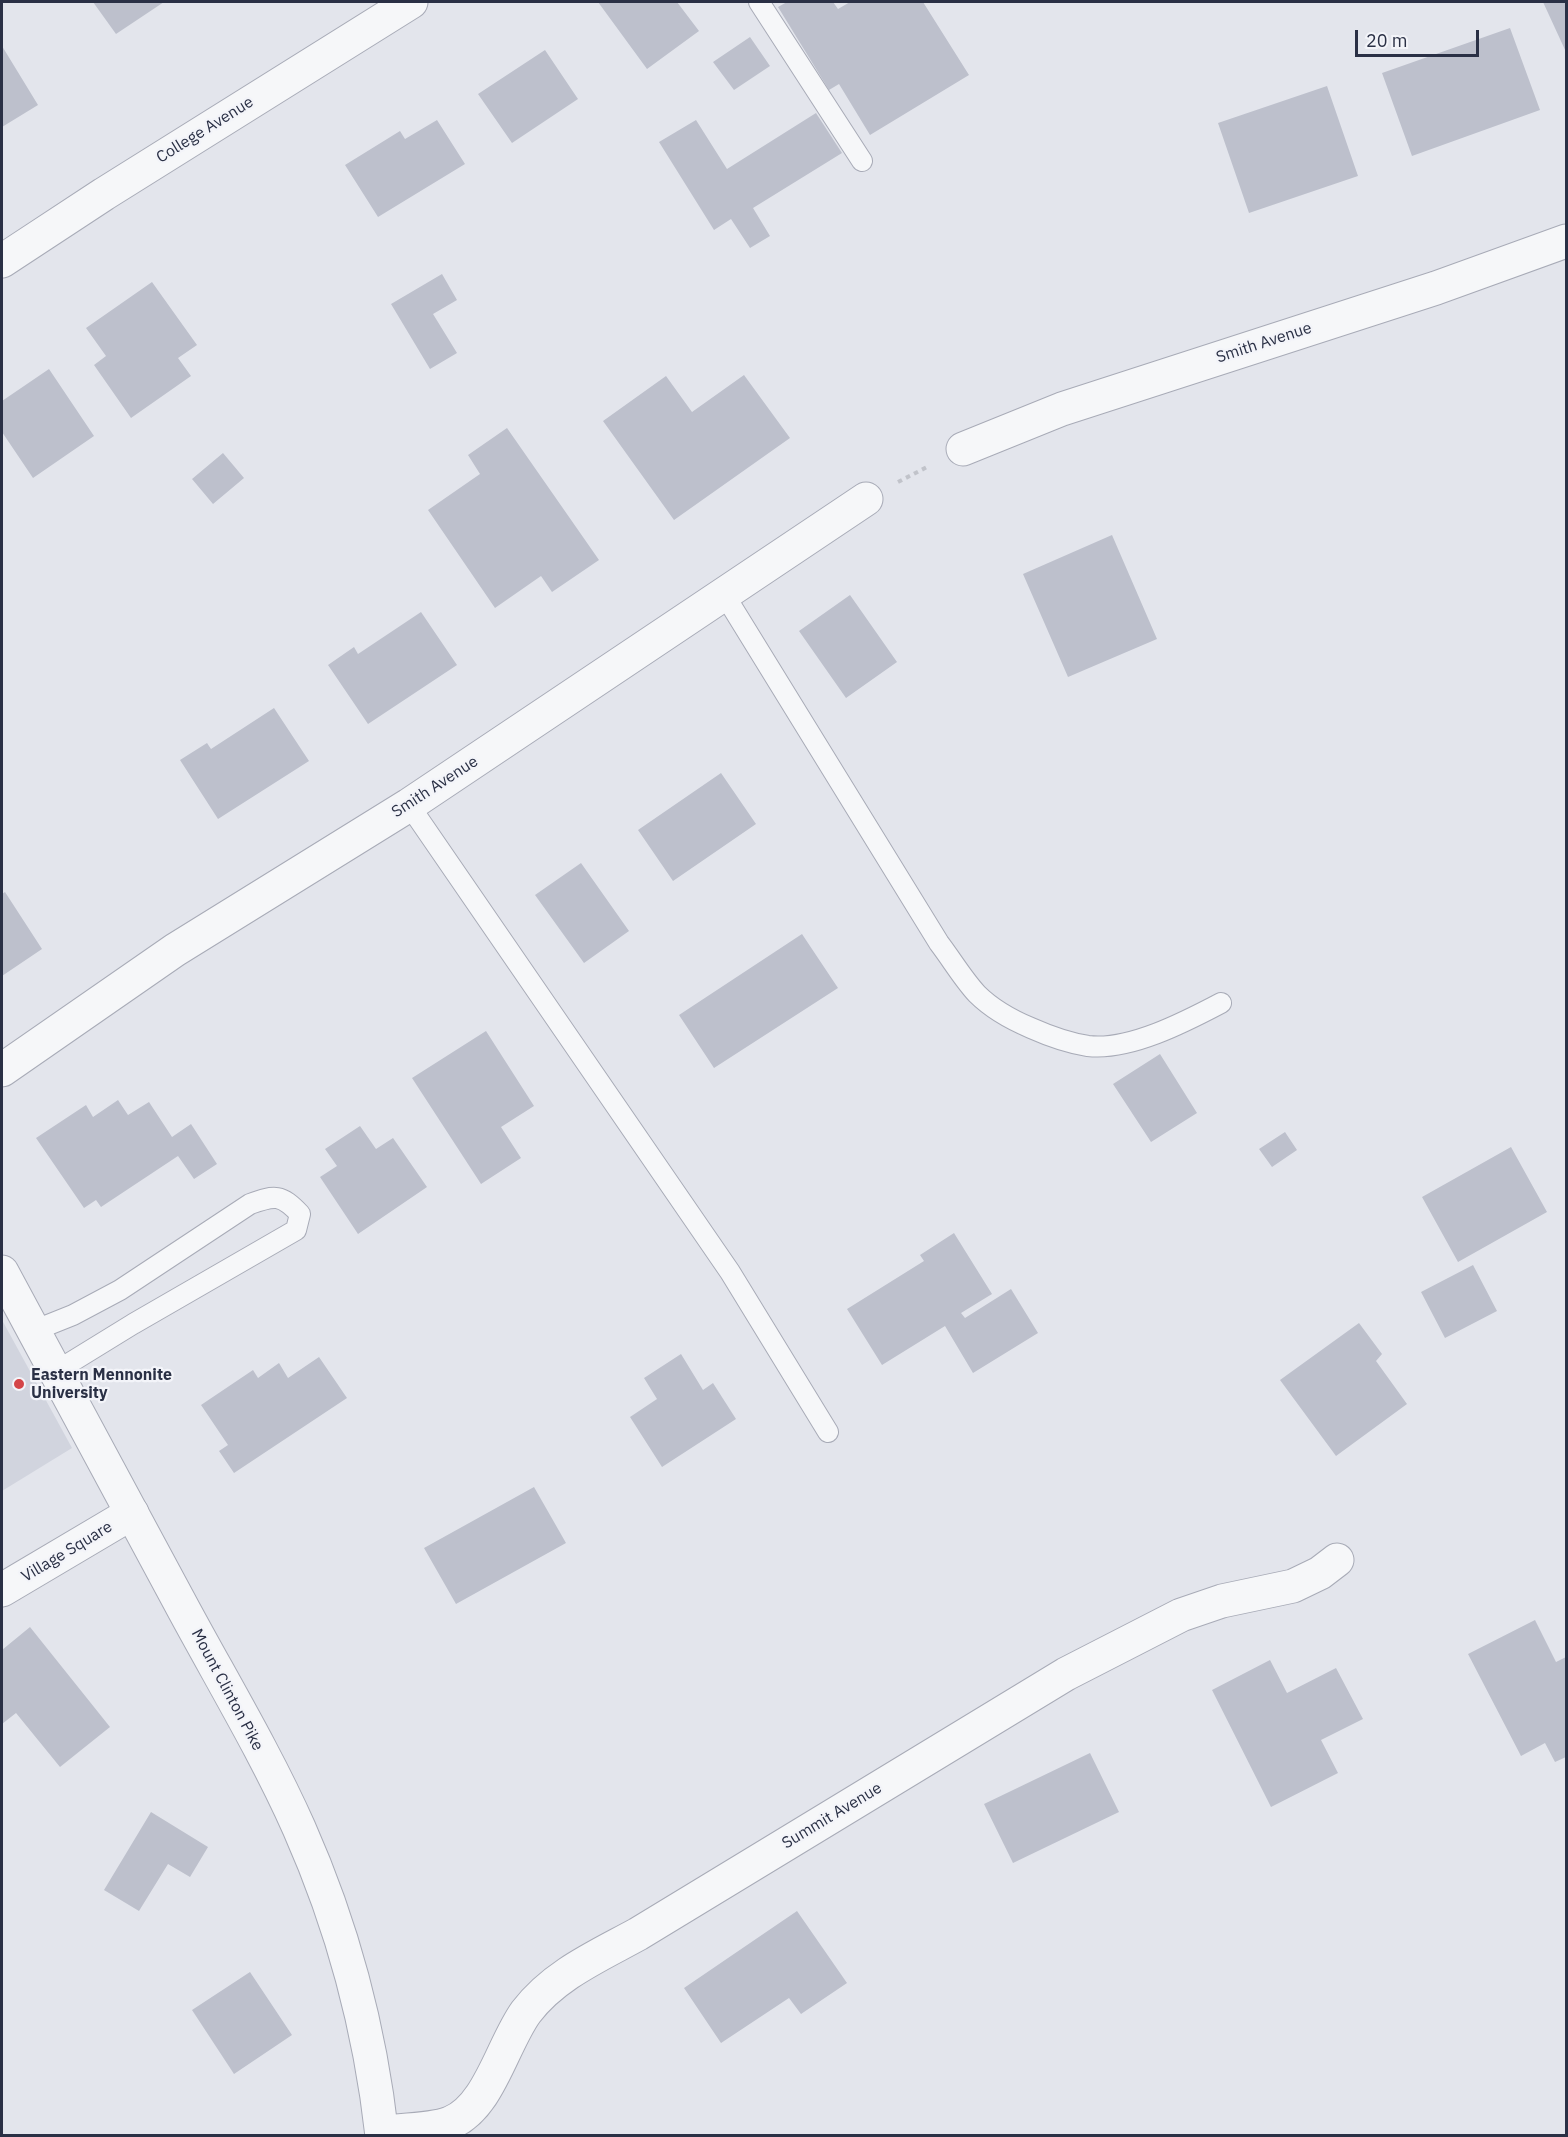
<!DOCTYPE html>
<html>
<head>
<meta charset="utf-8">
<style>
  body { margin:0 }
  #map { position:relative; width:1568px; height:2137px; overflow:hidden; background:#e3e5ec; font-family:"IBM Plex Sans",sans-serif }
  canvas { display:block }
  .frame { position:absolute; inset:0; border:3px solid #2a3045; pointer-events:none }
  .scale { position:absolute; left:1355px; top:30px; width:124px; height:27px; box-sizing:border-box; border:3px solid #2a3045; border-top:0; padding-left:8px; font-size:18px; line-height:21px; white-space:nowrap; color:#2a3045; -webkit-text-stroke:4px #f3f4f9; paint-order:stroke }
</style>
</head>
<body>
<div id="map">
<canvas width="1568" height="2137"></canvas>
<div class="frame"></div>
<div class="scale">20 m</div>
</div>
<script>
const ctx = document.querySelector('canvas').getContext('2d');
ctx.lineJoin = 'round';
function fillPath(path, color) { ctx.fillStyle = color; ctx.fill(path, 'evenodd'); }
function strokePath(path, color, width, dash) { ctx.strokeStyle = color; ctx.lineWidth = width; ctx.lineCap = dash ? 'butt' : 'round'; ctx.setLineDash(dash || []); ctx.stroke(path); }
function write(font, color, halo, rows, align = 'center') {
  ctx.font = font + ' "IBM Plex Sans",sans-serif'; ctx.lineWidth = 4.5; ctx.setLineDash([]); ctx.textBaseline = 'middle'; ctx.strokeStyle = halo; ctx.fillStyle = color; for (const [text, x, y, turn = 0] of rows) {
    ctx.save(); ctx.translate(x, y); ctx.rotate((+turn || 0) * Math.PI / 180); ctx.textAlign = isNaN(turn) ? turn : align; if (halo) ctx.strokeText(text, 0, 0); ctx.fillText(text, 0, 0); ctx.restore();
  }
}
fillPath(new Path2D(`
  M2,1320L72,1448L2,1491Z`), '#d1d4de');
fillPath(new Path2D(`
  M93,2H164L116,34Z
  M598,2H677L699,31L647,69Z
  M787,2H833L838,9L850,2H923L969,75L870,135L839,84L829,90L778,7Z
  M1543,2H1566V52Z
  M1510,28L1540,110L1412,156L1382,73Z
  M750,37L770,66L734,90L713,62Z
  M2,46L38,105L2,127Z
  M545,50L578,99L512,143L478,94Z
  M1327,86L1358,176L1249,213L1218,123Z
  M816,113L842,153L753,208L770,236L750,248L731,219L714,230L659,142L696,120L727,169Z
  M437,120L465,164L378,217L345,165L400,131L405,139Z
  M442,274L457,300L433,314L457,353L430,369L391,304Z
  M152,282L197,345L178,358L191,376L131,418L94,365L106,356L86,328Z
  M49,369L94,436L33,478L2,432V401Z
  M744,375L790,438L674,520L603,421L666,376L692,412Z
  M507,428L599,560L552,592L541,576L495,608L428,510L480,474L468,455Z
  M223,453L244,478L213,504L192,479Z
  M1112,535L1157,639L1068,677L1023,574Z
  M850,595L897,662L846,698L799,631Z
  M421,612L457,665L368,724L328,665L354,647L358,654Z
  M274,708L309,761L218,819L180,760L207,743L211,749Z
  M721,773L756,824L673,881L638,830Z
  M581,863L629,931L584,963L535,895Z
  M5,892L42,949L2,976V894Z
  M802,934L838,988L714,1068L679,1015Z
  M486,1031L534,1106L501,1127L521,1158L481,1184L412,1078Z
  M1160,1054L1197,1113L1151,1142L1113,1084Z
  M118,1100L128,1115L149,1102L172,1137L191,1124L217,1164L194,1179L178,1156L101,1207L96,1200L84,1208L36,1138L86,1105L93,1117Z
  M360,1126L376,1149L393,1138L427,1187L358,1234L320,1177L337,1166L325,1149Z
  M1285,1132L1297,1150L1272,1167L1259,1149Z
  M1511,1147L1547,1212L1458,1262L1422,1197Z
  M954,1233L992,1294L961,1313L965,1318L1011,1289L1038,1333L973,1373L945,1326L882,1365L847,1309L924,1261L920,1255Z
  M1473,1265L1497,1311L1445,1338L1421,1292Z
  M1359,1323L1382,1354L1376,1361L1407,1404L1336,1456L1280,1380Z
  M681,1354L703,1390L713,1383L736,1419L662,1467L630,1417L657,1399L644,1378Z
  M319,1357L347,1398L234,1473L219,1451L228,1445L201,1405L253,1370L258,1378L279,1363L288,1378Z
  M534,1487L566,1543L456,1604L424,1548Z
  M1535,1620L1556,1662L1566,1657V1757L1555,1762L1545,1743L1521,1756L1468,1654Z
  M30,1627L110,1727L60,1767L16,1713L2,1724V1650Z
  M1270,1660L1287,1693L1336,1668L1363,1719L1321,1740L1338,1773L1271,1807L1212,1690Z
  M1090,1753L1119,1812L1013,1863L984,1804Z
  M151,1812L208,1847L190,1877L168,1864L139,1911L104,1890Z
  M797,1911L847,1983L801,2014L789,1998L721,2043L684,1988Z
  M250,1972L292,2035L234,2074L192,2010Z`), '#bdc0cc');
const service = new Path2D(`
  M759,2L862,161
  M724,594L939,943C952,960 963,979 977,994C992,1009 1012,1020 1031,1028C1049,1036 1068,1043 1088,1046C1129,1051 1185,1022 1221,1003
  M409,805L730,1272L828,1432
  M33,1331L73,1315L120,1290L250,1204C275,1195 281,1194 300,1214L296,1230L133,1324L55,1372`);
const minor = new Path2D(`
  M2,261L104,194L411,2
  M963,449L1062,409L1436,288L1566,241
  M2,1070L175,950L409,805L866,499
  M2,1590L132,1513
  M382,2132C400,2130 433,2130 450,2123C489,2108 502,2045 526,2012C554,1975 598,1956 638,1934L1066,1674L1181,1615L1222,1601L1293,1586L1320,1573L1337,1560`);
const tertiary = new Path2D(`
  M2,1272C63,1385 124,1499 185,1612C224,1684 266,1754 299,1828C343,1927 370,2028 382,2136`);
strokePath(service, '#a8abb7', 22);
strokePath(minor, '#a8abb7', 35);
strokePath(tertiary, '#a8abb7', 35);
strokePath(new Path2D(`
  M898,482L929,466`), '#c1c3ca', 4, [4.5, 4.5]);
strokePath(service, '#f6f7f9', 20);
strokePath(minor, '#f6f7f9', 33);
strokePath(tertiary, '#f6f7f9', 33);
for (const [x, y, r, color] of [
  [19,1384,6,"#d44548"]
]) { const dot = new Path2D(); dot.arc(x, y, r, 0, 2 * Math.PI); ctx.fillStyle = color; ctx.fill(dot); strokePath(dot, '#f3f4f9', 2); }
write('16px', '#2a3045', '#f3f4f9', [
  ["College Avenue",205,130,-32],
  ["Smith Avenue",1264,343,-18],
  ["Smith Avenue",435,787,-33],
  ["Village Square",67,1552,-31],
  ["Mount Clinton Pike",227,1690,62],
  ["Summit Avenue",832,1816,-31]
]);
write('bold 16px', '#2a3045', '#f3f4f9', [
  ["Eastern Mennonite",31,1375],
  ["University",31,1393]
], 'left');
</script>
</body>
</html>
